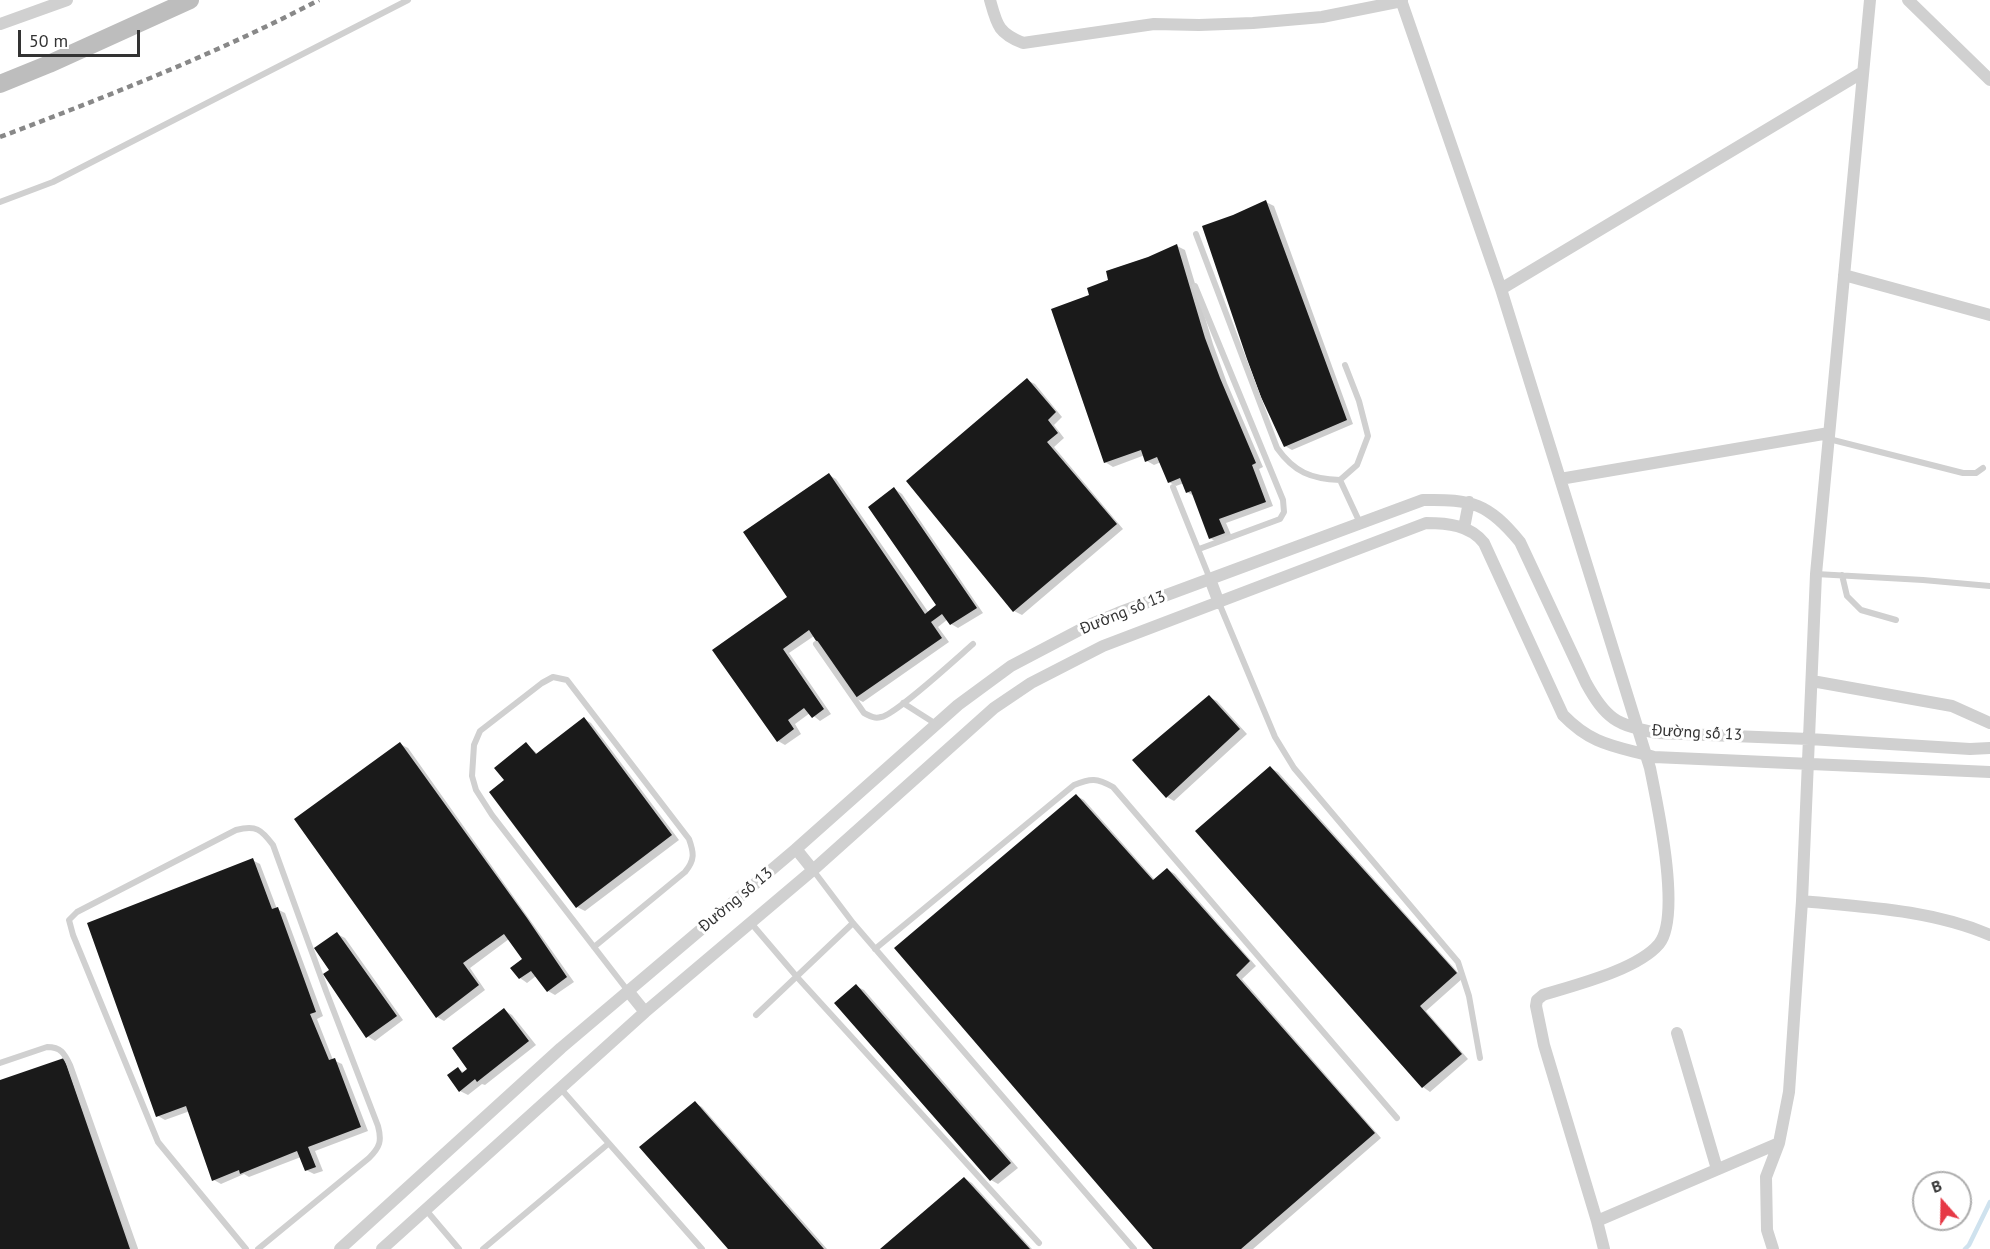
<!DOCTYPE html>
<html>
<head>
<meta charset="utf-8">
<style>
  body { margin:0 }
  #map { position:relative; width:1990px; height:1249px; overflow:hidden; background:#fff; font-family:"PT Sans",sans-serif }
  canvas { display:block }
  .north { position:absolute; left:1912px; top:1171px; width:60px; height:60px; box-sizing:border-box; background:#fff; border:2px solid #adadad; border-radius:50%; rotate:340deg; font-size:16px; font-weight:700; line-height:24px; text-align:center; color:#333 }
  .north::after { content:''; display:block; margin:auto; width:21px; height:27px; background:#e63946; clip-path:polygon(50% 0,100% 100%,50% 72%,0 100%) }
  .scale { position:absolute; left:18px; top:30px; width:122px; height:27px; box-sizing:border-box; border:3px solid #333; border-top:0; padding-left:8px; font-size:18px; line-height:21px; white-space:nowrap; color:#333; -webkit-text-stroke:4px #fff; paint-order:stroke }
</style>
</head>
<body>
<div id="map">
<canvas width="1990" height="1249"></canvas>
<div class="north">B</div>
<div class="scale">50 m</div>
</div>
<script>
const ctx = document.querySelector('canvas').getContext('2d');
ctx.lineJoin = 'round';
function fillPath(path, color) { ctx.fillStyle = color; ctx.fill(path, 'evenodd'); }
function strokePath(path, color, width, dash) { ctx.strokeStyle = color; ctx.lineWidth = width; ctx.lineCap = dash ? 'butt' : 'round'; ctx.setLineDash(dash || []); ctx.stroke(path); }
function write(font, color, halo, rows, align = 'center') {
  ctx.font = font + ' "PT Sans",sans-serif'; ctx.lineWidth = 6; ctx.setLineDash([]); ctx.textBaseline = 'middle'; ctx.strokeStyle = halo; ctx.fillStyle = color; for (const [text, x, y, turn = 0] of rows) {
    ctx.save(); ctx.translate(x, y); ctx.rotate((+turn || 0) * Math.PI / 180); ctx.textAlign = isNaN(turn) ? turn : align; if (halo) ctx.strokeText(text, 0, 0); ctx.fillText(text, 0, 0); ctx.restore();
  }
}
fillPath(new Path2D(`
  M1266,202L1274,206L1353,424L1292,450L1285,446Z
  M1177,246L1185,250L1213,344L1227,383L1263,467L1259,469L1273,506L1226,523L1232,537L1218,543L1210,538L1194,496L1187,492L1184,483L1176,486L1169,482L1161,462L1154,465L1147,461L1145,455L1113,467L1105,462L1090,296L1109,281L1148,259Z
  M1027,380L1035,384L1062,417L1054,425L1064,438L1054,447L1123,529L1022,615L1014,611L908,481Z
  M829,475L836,479L929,613L939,606L895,489L902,494L983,613L958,628L951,624L948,619L938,627L949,642L863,702L855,698L814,636L789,653L831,714L820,721L810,713L795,724L801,734L785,745L778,741L714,650L789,598Z
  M1209,697L1217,701L1247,734L1174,801L1167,797Z
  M584,719L591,723L679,840L585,911L577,907L506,781L526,744L538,754Z
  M400,744L408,748L574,982L555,995L548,991L536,976L527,983L520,978L524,959L509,939L470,968L485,990L444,1021L437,1017Z
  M1270,768L1278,772L1463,978L1426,1011L1468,1059L1430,1092L1423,1087Z
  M1077,796L1084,800L1155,880L1167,869L1175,874L1256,966L1242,979L1381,1138L1253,1249H1155Z
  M252,860L260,864L277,909L285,913L323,1016L317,1019L333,1060L342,1064L368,1131L315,1151L323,1171L314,1174L306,1170L301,1157L249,1177L244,1174L221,1184L214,1180L190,1111L165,1120L158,1116Z
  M337,934L345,938L403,1020L375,1041L367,1036L331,971Z
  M856,986L864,990L1018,1168L998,1184L991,1180Z
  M504,1010L512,1015L536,1045L485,1085L482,1084L468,1095L460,1091L458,1069L465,1073Z
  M64,1060L71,1064L135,1249H0V1082Z
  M695,1103L702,1107L827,1249H730Z
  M964,1178L972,1183L1032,1249H883Z`), '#0003');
strokePath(new Path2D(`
  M1965,1249L1969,1245L1990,1202`), '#cfe2ee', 4.5);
fillPath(new Path2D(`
  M1266,200L1347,420L1284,447L1261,397L1247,359L1202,226L1233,215Z
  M1177,244L1205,338L1220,378L1256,463L1252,465L1266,502L1219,519L1225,533L1209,539L1191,491L1186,493L1180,478L1168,483L1157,457L1145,462L1141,450L1104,463L1051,309L1089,295L1087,288L1108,280L1106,271L1148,257Z
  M1027,378L1056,412L1048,420L1058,433L1047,442L1117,524L1013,612L906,481Z
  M829,473L925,614L936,605L868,507L894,487L977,608L950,625L942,614L931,622L942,638L854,699L809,630L783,649L824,709L812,718L804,708L788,720L794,729L777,742L712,650L787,597L743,532Z
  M1209,695L1240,729L1166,798L1132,760Z
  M584,717L672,835L576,908L489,792L504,780L494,768L526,742L536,754Z
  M400,742L527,918L567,977L547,992L531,971L519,979L510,968L522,959L504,934L463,963L479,985L436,1018L294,819Z
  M1270,766L1457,973L1420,1006L1462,1054L1422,1088L1195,831Z
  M1076,794L1153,880L1167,868L1250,961L1236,975L1375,1133L1241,1249H1153L894,948Z
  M253,858L272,909L278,907L316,1012L310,1014L329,1060L335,1058L361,1127L308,1147L316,1167L305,1171L297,1151L240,1174L239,1170L212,1181L186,1106L156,1117L87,923Z
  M337,932L397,1016L366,1038L323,974L329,970L314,948Z
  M856,984L1011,1163L990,1181L834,1003Z
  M504,1008L529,1041L477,1082L475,1079L459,1092L447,1075L458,1067L462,1073L467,1069L452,1048Z
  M64,1058L130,1249H0V1080Z
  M695,1101L824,1249H728L639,1147Z
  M964,1177L1030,1249H880Z`), '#1a1a1a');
strokePath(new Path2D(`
  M0,202L53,182L408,0
  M1196,234L1277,448C1294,472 1311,479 1340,480L1357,465L1368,436L1359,401L1345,365
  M1195,286L1283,500L1284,512L1280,519L1199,549
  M1829,439L1963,473H1976L1983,468
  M1340,480L1360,523
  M1173,487L1210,579
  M1816,574L1923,580L1990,586
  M1842,575L1847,596L1861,610L1896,620
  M1219,603L1275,737L1294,768L1458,962L1469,996L1480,1058
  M816,644L864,713C870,716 874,719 881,717C895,715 958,657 973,644
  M903,703L936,724
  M813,870L853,923L1134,1249
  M751,923L797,977L1039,1243
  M594,947L685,872C695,860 694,853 689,839L567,680L553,677L542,683L480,731L474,745L472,776L476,790L492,815L628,991
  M875,949L1074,785C1091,778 1097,778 1113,787L1397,1118
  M756,1015L853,923
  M0,1063L47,1047C61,1047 64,1053 70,1065L135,1249
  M561,1089L702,1249
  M426,1210L459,1249
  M246,1249L158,1142L73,935L69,920L77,912L236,830C256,825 261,829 273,845L326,991L378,1126C382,1141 380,1147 369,1158L258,1249
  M483,1249L608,1144`), '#d0d0d0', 6);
strokePath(new Path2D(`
  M990,0C997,25 998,33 1023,43L1154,24L1199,25L1253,23L1322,17L1402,1
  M1401,0L1501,289L1650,768C1657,803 1682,916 1659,944C1637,970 1575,985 1543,995L1537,1000L1536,1006L1544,1045L1597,1221L1604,1249
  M1908,0L1990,80
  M0,24L67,0
  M1844,275L1990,315
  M1501,289L1863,72
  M1560,479L1829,433
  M1464,528L1469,502
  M1210,579L1219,603
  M1812,681L1952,706L1990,723
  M796,849L813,870
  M1802,901C1865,907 1932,910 1990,935
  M628,991L645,1012
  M1677,1033L1717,1169
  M1597,1221L1779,1143L1789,1092L1802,901L1816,574L1870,0
  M340,1249L561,1048L796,849L958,705L1011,666L1089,625L1118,613L1423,500C1472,499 1488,503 1520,542L1586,683C1606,719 1616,725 1657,733L1809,739L1970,749L1990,748
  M382,1249L645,1012L813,870L994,708L1031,683L1103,646L1426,523C1447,523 1470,525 1484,543L1563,715C1593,746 1616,746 1654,757L1990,772
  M1773,1249L1767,1230L1766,1177L1779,1143`), '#d0d0d0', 12);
strokePath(new Path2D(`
  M0,84L49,64L190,0`), '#bdbdbd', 18);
strokePath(new Path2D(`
  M0,137C108,96 216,54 319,0`), '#888', 4.5, [6, 4.5]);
write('16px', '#333', '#fff', [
  ["Đường số 13",1123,613,-22],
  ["Đường số 13",1697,733,3],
  ["Đường số 13",736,900,-40]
]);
</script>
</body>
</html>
